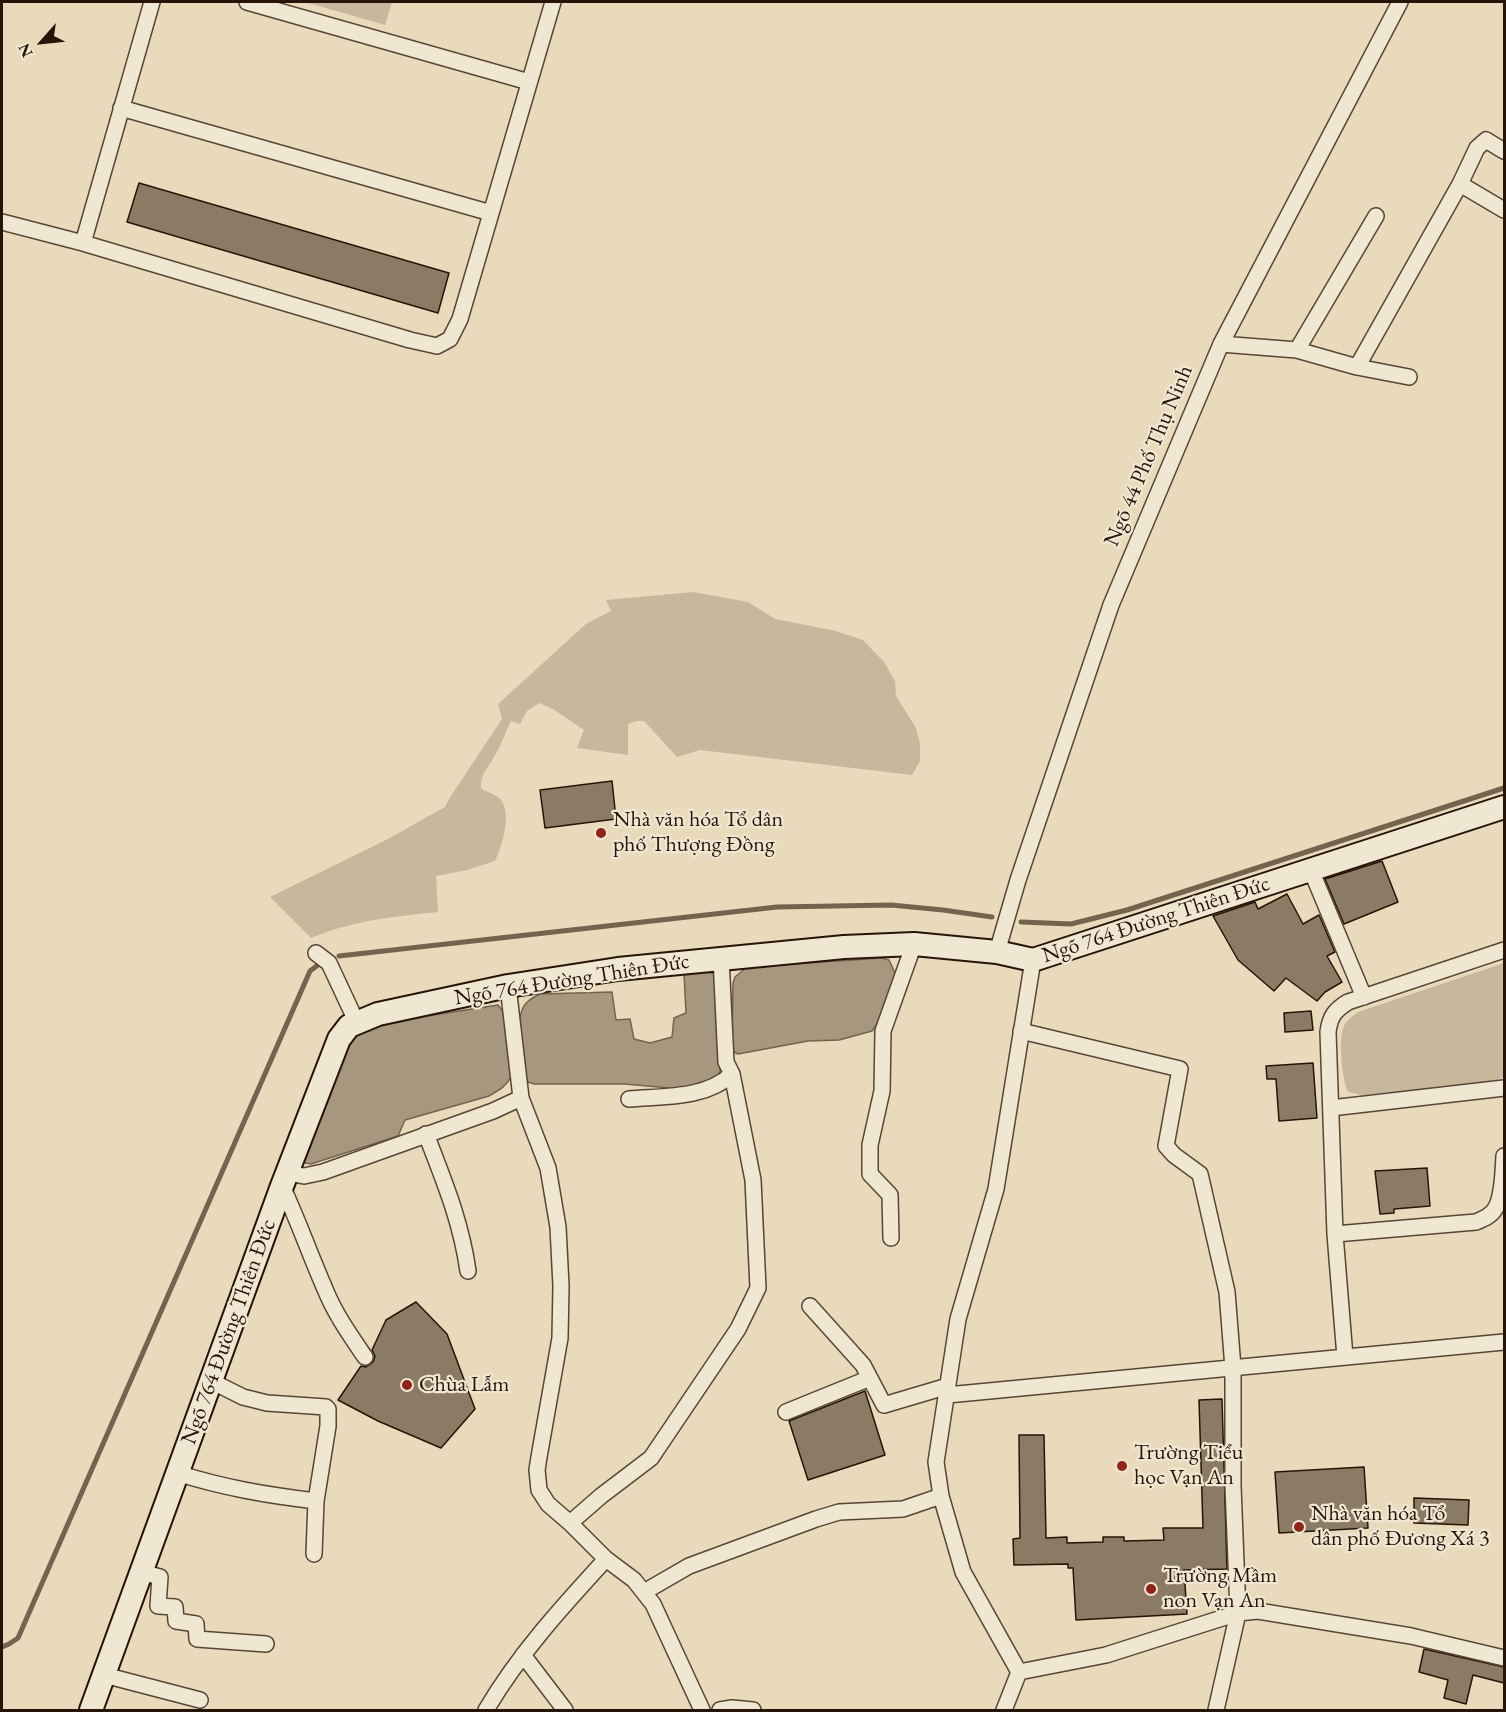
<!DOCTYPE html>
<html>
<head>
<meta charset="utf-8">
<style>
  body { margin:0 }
  #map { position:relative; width:1506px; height:1712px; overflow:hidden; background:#e8dabb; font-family:"EB Garamond",serif }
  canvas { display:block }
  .frame { position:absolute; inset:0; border:3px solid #271408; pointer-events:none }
  .north { position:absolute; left:12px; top:12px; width:60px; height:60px; -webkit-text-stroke:4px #f0e7d3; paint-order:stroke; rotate:243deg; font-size:16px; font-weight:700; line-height:24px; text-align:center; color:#271408 }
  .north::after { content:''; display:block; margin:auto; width:21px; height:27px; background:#271408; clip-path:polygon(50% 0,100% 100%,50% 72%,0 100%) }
</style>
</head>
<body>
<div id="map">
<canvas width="1506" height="1712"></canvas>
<div class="frame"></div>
<div class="north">N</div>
</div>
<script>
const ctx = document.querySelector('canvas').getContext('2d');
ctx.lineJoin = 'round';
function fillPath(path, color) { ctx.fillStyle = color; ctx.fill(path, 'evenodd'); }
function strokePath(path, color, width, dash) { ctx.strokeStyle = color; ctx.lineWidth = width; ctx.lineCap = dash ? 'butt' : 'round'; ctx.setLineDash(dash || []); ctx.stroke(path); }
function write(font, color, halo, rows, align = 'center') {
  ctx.font = font + ' "EB Garamond",serif'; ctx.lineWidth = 4.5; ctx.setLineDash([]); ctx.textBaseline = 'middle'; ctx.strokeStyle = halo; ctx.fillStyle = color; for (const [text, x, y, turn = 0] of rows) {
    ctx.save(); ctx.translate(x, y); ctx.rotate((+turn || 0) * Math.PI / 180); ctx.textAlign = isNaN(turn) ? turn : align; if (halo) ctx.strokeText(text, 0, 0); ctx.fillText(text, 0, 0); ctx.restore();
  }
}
fillPath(new Path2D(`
  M305,2H392L385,25Z
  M693,592L748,602L775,619L836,631L863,640L884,662L895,681L896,696L916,728L920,744V761L912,775L700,750L677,757L644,721H637L628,724V755L577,748L584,730L553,709L539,703L527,711L520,724L511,721C505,733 501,746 494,757C488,768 480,774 481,788C486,792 493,793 498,797C514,810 502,846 495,861L467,870L436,876L438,912C391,917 355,920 311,938L270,897L386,840L445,807L449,799L502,719L498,704L586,624L611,611L606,600Z
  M1504,963V1077L1489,1083L1362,1095L1348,1092C1342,1079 1338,1039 1344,1026C1347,1020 1353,1016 1358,1012Z`), '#c7b89d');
const water = new Path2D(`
  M882,958L889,960L896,975L881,1018L872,1031L839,1040L808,1041L738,1054L734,1052L732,1045L733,983L735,977L747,967Z
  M705,971L717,975L722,1059L720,1072L716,1077L702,1085L680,1089L625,1084H534L528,1082L525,1077L520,1018C522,1005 527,1000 540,994L612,992L616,1020L630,1019L634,1039L650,1043L672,1037L674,1018L686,1013L684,974Z
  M498,1005L504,1013L512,1075C507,1086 499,1090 489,1096L405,1120L398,1136L311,1164L305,1163L301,1159L351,1035L369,1025Z`);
fillPath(water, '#a6977e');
strokePath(water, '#73634f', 1.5);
strokePath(new Path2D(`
  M1021,922L1071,924L1127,910L1504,788
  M339,956L777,907L891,905L943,910L992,917
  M2,1647L9,1644L18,1638L310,971L318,965`), '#73634f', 5);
const building = new Path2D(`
  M139,183L449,273L438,313L127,222Z
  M612,781L616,819L545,828L540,790Z
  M1382,861L1398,902L1344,924L1325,879Z
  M1287,894L1303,924L1319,915L1335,952L1327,956L1342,982L1325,992L1317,1001L1286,978L1274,991L1238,960L1213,916L1255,902L1258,909Z
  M1311,1011L1313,1030L1285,1032L1284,1013Z
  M1313,1063L1317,1118L1279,1121L1276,1079H1267L1266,1066Z
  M1427,1168L1430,1206L1394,1209V1213L1380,1214L1375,1171Z
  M416,1302L447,1334L475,1409L441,1448L378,1421L338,1400L361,1366L366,1367L373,1362L375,1356L372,1350L386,1320Z
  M865,1391L885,1455L808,1480L789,1421Z
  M1222,1399L1227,1569L1184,1570L1187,1614L1076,1620L1073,1568H1068V1564L1014,1565L1013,1539L1020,1538L1019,1435H1044L1046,1538L1067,1537V1543L1103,1542V1537H1124V1541L1164,1540L1163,1528H1203L1199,1400Z
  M1364,1467L1368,1528L1279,1533L1275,1472Z
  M1414,1498L1469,1500L1468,1525L1414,1523Z
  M1424,1649L1504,1667V1683L1473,1675L1466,1704L1444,1698L1448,1680L1419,1672Z`);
fillPath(building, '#8b7b65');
strokePath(building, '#271408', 1.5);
const street = new Path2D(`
  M247,2L529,82
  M121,108L491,213
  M1460,184L1504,210
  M2,222L83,243L410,340L437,346L450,339L460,319L553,2
  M83,243L152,2
  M1221,344L1297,350L1357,367L1409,377
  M1297,350L1376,216
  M1357,367L1460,184L1477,148L1486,140L1504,151
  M1311,870L1364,997
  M997,952L1018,880L1111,605L1221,344L1400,2
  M316,953L329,963L357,1023
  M508,986L521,1098L548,1168L558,1227L561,1286L560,1338L539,1457L537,1470L539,1490L548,1504L570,1523L606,1559L634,1580L653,1604L702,1710
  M1021,1031L1180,1069L1166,1146L1174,1155L1200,1174L1227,1292L1233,1368V1486L1238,1613L1216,1710
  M629,1099C663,1096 706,1099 732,1074
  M1331,1108L1504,1088
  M426,1134C444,1181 461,1221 468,1271
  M288,1173L304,1176L323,1172L493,1111L521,1098
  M282,1186C298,1220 310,1255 325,1289C335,1314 350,1335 365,1357
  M1335,1234L1476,1222C1483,1219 1491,1216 1495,1209C1503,1197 1503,1170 1504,1156
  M891,1238L890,1195L870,1174V1145L882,1091L883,1031L914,944
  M810,1306L863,1365L884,1405L948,1386
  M1345,1357L1335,1234L1328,1032C1330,1016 1335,1010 1348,1002L1504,950
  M211,1381L243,1397L267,1403L326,1407L328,1409V1426L316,1501L314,1554
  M947,1395L1504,1342
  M786,1412L870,1378
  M177,1473C225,1488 266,1495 316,1501
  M570,1523L601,1496L651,1458L738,1329L758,1288L753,1180L732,1074L726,1062L721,958
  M141,1572L160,1577L158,1606L175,1607L176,1621L196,1624L197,1639L266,1644
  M644,1592L689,1566L816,1519L839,1512L903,1509L941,1496
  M523,1655L565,1710
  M1019,1672L963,1572L941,1496L936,1462L958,1319L996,1189L1033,960
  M1019,1672L1106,1655L1238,1613L1258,1611L1411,1636L1504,1658
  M104,1675L200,1700
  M486,1710C519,1654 562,1607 606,1559
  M720,1710L732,1708L753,1710
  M1004,1710L1019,1672`);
const secondary = new Path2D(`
  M91,1710L282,1186L339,1039L349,1026L378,1014L508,986L618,969L844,947L914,944L997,952L1033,960L1504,807`);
strokePath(street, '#574635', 18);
strokePath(secondary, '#271408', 26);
strokePath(street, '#f0e7d3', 15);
strokePath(secondary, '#f0e7d3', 22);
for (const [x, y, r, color] of [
  [601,833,6,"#8f2418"],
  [407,1385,6,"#8f2418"],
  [1122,1466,6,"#8f2418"],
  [1299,1527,6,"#8f2418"],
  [1151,1589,6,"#8f2418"]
]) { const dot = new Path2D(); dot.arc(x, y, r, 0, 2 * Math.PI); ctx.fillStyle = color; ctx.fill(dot); strokePath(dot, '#f0e7d3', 2); }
write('22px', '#271408', '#f0e7d3', [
  ["Ngõ 44 Phố Thụ Ninh",1149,456,-67],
  ["Ngõ 764 Đường Thiên Đức",1156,920,-18],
  ["Ngõ 764 Đường Thiên Đức",572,980,-9],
  ["Ngõ 764 Đường Thiên Đức",229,1332,-70]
]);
write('22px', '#271408', '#f0e7d3', [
  ["Nhà văn hóa Tổ dân",613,820],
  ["phố Thượng Đồng",613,845],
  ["Chùa Lẫm",419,1385],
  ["Trường Tiểu",1134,1453],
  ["học Vạn An",1134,1478],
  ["Nhà văn hóa Tổ",1311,1514],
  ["dân phố Đương Xá 3",1311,1539],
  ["Trường Mầm",1163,1576],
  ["non Vạn An",1163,1601]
], 'left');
</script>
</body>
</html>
